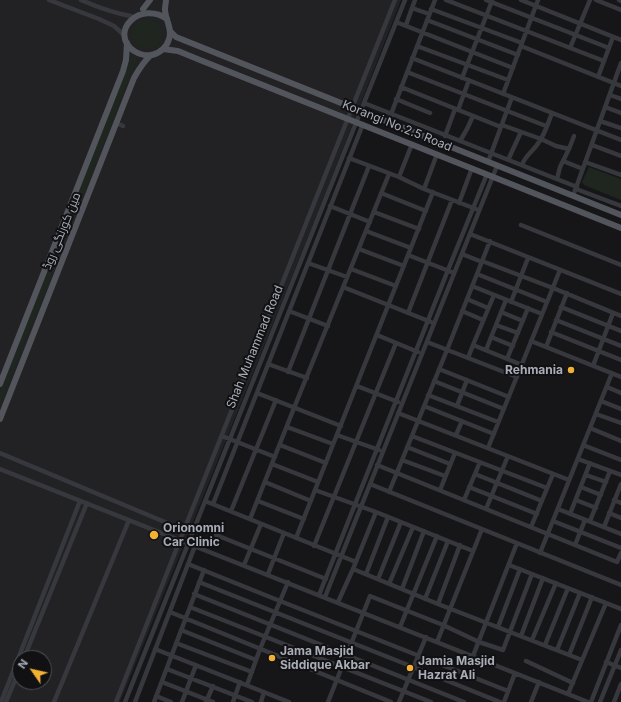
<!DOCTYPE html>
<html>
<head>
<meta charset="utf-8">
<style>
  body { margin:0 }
  #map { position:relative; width:621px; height:702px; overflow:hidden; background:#161618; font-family:Inter,sans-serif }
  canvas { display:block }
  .north { position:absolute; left:12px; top:650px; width:40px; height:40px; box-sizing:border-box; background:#111113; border:1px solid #4d4f55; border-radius:50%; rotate:304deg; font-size:11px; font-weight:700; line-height:16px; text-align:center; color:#a8adb8 }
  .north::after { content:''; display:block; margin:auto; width:14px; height:18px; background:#f2b134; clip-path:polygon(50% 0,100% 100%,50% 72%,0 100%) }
</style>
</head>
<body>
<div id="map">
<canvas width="621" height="702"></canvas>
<div class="north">N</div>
</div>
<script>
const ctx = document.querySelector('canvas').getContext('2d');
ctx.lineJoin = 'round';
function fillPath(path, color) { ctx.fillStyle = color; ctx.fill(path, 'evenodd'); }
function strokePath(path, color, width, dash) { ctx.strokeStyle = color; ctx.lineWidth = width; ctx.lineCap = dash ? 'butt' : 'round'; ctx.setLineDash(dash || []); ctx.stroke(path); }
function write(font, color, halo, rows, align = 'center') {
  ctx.font = font + ' Inter,Cairo,sans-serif'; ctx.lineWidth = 4; ctx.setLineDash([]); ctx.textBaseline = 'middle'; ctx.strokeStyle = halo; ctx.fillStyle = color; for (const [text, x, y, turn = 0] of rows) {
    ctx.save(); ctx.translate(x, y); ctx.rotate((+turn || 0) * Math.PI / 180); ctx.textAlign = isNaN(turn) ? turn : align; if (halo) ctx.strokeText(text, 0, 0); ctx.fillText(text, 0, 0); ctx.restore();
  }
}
fillPath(new Path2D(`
  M0,0H401L325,195L120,702H0ZM20,658H44V682H20Z`), '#222225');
fillPath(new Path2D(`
  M132 34a15 15 0 1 1 30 0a15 15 0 1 1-30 0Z
  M131,56H135L137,58L136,61L0,405V392Z
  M589,167L621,179V200L584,185L582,182Z`), '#1e261f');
strokePath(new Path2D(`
  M49,0L99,19L114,26L125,36
  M81,0C97,7 113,13 131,16
  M446,0L604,61
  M486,0L609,48
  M521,0L621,40
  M596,0L621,10
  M619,0L621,1
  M412,8L415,0
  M431,9L522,43
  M427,20L518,55
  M396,22L513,68
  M406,25L412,8L429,14
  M417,46L508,80
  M521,46L621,86
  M570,48L590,0
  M412,58L621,140
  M407,72L546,126
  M598,77L613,37
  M462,78L492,1
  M401,87L501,127
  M503,94L538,0
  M610,95L621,99
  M396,99L430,113
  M364,103L577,187
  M605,107L621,113
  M458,110L469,80
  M600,121L621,128
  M388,122L435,0
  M116,123L123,126
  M502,125L541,139L556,146L569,149
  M445,136L455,109
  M460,141L467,129L473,116
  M592,145L621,156
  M349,158L399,177L424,189L476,209
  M508,160L521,132
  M563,161L583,169
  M488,162L512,97
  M585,162L621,175
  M522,165C526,154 533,152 539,142C545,134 548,123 552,113
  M399,177L412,144
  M557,179L560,167L569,149L574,136
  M424,189L437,154
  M576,189L621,206
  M381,193L426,211
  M573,196L621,63
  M459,203L472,168
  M330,206L370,222
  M374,212L419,229
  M521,225L621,265
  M366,231L411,248
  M470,234L621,294
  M359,249L404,266
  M462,254L482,262
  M408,255L454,273
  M482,261L553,288L621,316
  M308,263L347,277
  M351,269L396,286
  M477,274L547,302
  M472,286L542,314
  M343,287L431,322
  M494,295L473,345L522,365
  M467,299L488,308
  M511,302L528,258
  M561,307L621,331
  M289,311L328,326
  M462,311L483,320
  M501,312L523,321
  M408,313L452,200
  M556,320L621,346
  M496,325L518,333
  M551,332L621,360
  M377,335L418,352
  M491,337L513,346
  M531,341L621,377
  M427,342L517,377
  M546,347L567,293
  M486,350L506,300
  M468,358L473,345
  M507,359L528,308
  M268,364L307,378
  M593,366L613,313
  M439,369L509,397
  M288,372L369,166
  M434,381L504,409
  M357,386L398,402
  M607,387L621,393
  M257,393L341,426
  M428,395L498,422
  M601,401L621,409
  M424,406L494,434
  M457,406L467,380
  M398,413L569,480
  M596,414L621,423
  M287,427L333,444
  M590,428L621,441
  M337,435L379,450
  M456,435L462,421
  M222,436L275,457
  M412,436L547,488
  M280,445L326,463
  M583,445L621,460
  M407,447L450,464
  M488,448L560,270
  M0,453L184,530
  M578,459L621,475
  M402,460L445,476
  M272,464L318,482
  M377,465L617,562L621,553
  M0,469L588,702
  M475,474L542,501
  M586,475L606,482
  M265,482L311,501
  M370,484L621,585
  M469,487L537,514
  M581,487L601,495
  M315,490L376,512L473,551
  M440,490L455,453
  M389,492L447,350L490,241
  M464,500L480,462
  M576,500L596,508
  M614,500L621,503
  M205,501L356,562
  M258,501L304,519
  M213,504L363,124
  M486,509L508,456
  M558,509L621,534
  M231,511L276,400
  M376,512L353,569L438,604L582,660
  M609,513L621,518
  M570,514L590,463
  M250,519L294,408L389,174
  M553,521L621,548
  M590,521L610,471
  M531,527L553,474
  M604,527L621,484
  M216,535L326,579
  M296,538L433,192
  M575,545L585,520
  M314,546L396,343
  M540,553L612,373
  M188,564L280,601L508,691
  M244,565L261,524
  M509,565L621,609
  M268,574L284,533
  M366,574L388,517
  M378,579L401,522
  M199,582L413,667L500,702
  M389,584L413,527
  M402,589L424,531
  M194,594L464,702
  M319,595L448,270L487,174
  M325,597L497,166
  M425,599L448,541
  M338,602L353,569
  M438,604L460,545
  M190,607L431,702
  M170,612L391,702
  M400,627L437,536
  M498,627L520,569
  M181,630L256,660
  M521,636L543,578
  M532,640L556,583
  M437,642L482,529
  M176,643L252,672
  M545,645L568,588
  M155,649L289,702
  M557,650L580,593
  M569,655L592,597
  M473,656L517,543
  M24,658L87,503
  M526,661L573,683
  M606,662L621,668
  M167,669L252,702
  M162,682L213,702
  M247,685L260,649L288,582
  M568,694L606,603
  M156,696L171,702
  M1,702L80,501
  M6,702L20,668
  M54,702L129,520
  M116,702L180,540L395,0
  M125,702L405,0
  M135,702L195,546
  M154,702L204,570
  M182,702L196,665
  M206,702L213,686
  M233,702L240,682
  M261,702L264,692
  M328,702L370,596L443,625L479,642L503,650L532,574
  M399,702L426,637
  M504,702L515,673
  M531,702L539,682
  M591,702L621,625
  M600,702L621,650
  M614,702L621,684`), '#37383d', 4.5);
strokePath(new Path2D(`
  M166,0C166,3 165,6 165,9C165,20 173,29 169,39C167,47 160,53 152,55C146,56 139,54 134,51C108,32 140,0 167,19
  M143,9L150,0
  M171,32L176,37L621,215
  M163,49L178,51L200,60L621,228
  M0,384L123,71L126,60L127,43
  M0,419L134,78C139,69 143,62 151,55`), '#53555c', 6);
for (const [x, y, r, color] of [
  [571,370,4,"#f2b134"],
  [154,535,5,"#f2b134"],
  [272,658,4,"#f2b134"],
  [410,668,4,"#f2b134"]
]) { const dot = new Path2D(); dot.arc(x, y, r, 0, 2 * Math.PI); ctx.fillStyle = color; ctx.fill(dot); strokePath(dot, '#111113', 1.5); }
write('12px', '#a8adb8', '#111113', [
  ["Korangi No.2.5 Road",397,126,22],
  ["مین کورنگی روڈ",62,231,-68],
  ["Shah Muhammad Road",255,347,-68]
]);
write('bold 12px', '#a8adb8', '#111113', [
  ["Rehmania",563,370,"right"],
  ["Orionomni",163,528],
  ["Car Clinic",163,542],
  ["Jama Masjid",280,651],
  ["Siddique Akbar",280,665],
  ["Jamia Masjid",418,661],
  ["Hazrat Ali",418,675]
], 'left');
</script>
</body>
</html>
